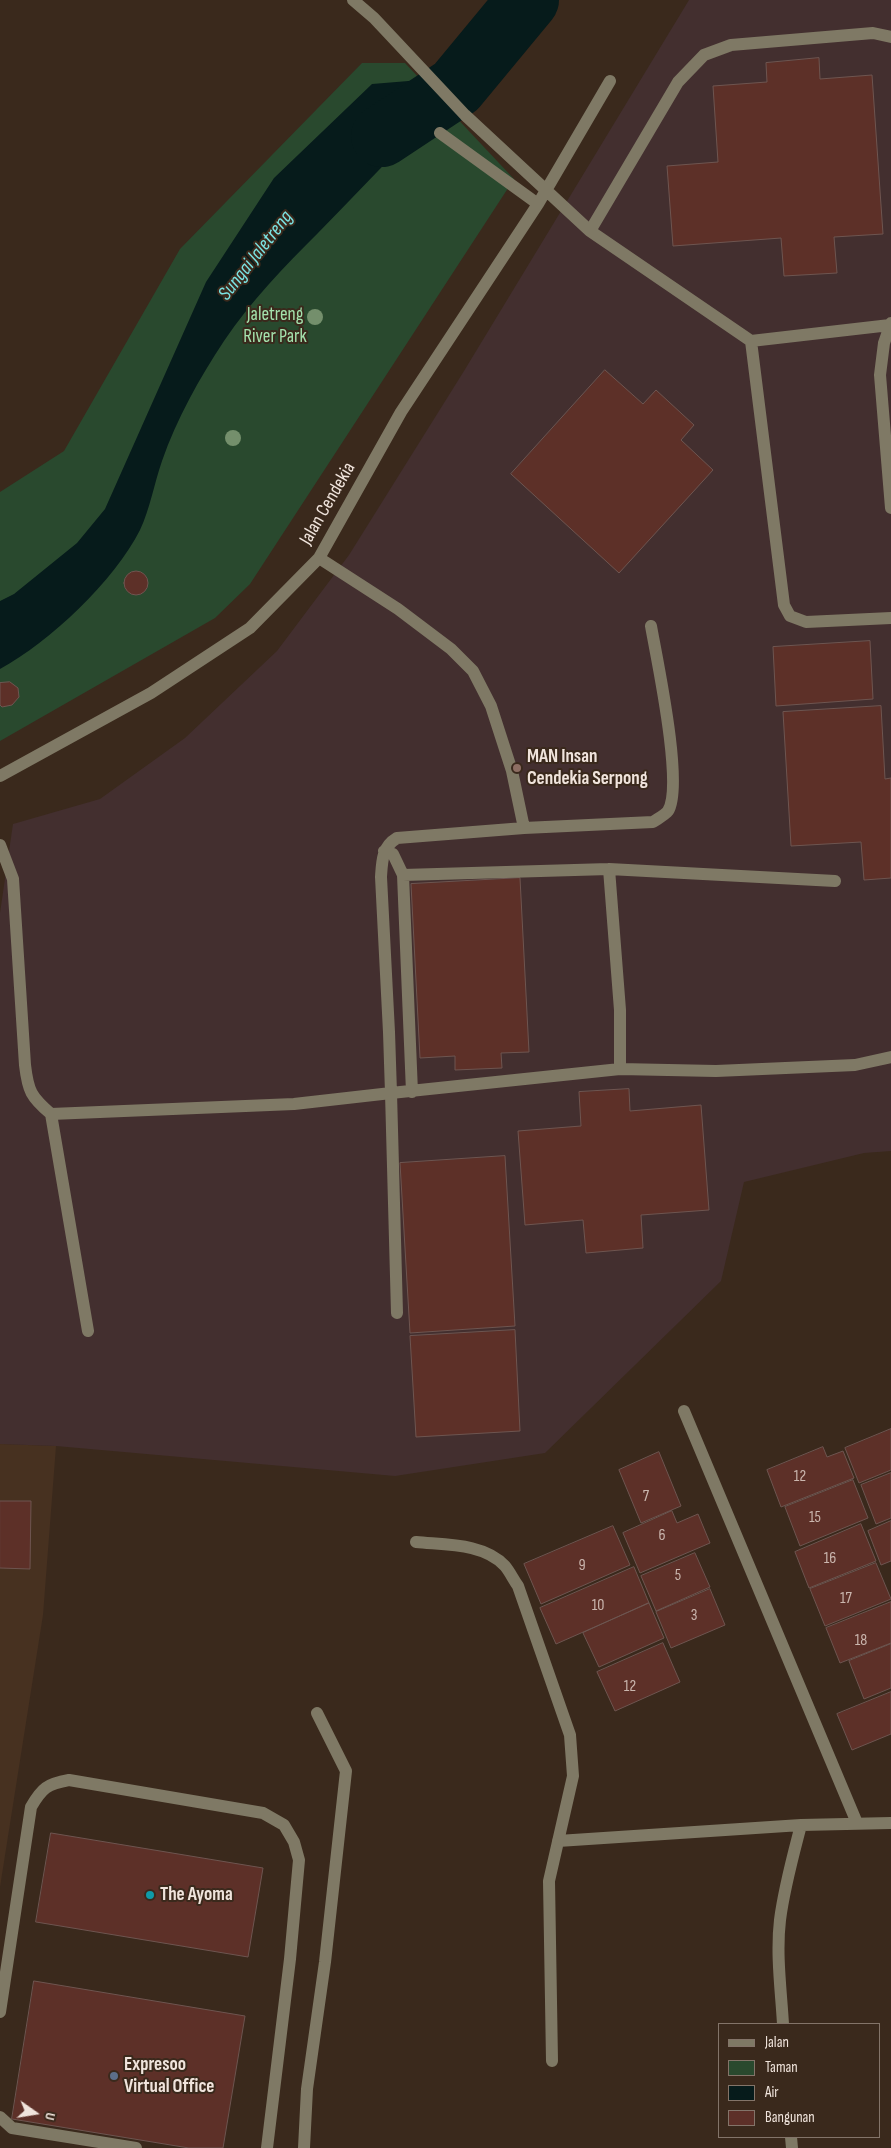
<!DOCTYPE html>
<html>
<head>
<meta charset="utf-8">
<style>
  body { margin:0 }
  #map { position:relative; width:891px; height:2148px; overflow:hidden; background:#3a291c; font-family:"Sofia Sans Condensed",sans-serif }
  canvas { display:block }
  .legend { position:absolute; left:718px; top:2023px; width:162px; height:115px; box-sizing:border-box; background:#3a291c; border:1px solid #837469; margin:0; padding:6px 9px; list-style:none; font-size:15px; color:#f0e4dc }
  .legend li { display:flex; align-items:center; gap:10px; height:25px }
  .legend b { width:25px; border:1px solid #837469 }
  .north { position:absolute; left:10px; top:2088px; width:50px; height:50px; -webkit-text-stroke:4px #3a291c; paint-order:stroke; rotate:103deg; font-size:14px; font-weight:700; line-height:20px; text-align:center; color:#f0e4dc }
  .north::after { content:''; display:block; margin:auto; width:18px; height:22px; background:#f0e4dc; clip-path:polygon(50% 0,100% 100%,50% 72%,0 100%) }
</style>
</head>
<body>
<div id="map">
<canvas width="891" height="2148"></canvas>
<ul class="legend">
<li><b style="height:6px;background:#7f7965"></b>Jalan</li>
<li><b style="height:14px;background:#29492e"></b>Taman</li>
<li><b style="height:14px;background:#061b1b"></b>Air</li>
<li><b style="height:14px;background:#5d3028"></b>Bangunan</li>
</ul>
<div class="north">U</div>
</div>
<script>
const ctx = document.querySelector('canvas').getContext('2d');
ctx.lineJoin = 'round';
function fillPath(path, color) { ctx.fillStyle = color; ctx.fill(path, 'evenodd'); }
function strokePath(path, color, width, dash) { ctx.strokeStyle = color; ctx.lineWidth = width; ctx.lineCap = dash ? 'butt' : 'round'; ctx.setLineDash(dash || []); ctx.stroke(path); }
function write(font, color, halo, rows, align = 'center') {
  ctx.font = font + ' "Sofia Sans Condensed",sans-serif'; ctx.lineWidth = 4; ctx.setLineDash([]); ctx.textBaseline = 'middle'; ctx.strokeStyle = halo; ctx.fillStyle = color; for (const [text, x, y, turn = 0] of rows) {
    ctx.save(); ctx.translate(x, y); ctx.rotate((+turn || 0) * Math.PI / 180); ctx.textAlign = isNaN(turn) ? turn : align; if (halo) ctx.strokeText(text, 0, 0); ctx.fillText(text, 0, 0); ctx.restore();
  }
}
fillPath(new Path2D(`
  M0,1444L56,1446L43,1615L0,1887Z`), '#473120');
fillPath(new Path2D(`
  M689,0H891V1151L864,1153L744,1182L721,1281L545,1453L395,1476L56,1446L0,1444V913L13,824L100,799L185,738L277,651L349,555L464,371Z`), '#432f2f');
fillPath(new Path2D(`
  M362,63H405L514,179L250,584L215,618L0,741V492L64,451L180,249Z`), '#29492e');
fillPath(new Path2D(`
  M445,78L468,102L419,138H410C379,170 349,201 318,233C284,267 251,301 224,341C199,379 177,418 162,461C154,484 150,509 140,530C114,581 50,642 0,669V601L14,594L77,543L105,509L206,282L274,178L372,84Z`), '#061b1b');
strokePath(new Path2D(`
  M382,136L456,87L528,0`), '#061b1b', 62);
const building = new Path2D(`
  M819,58L820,79L872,75L883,234L834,237L837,273L784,276L781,238L673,246L667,166L718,162L713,86L767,82L766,63Z
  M605,370L643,404L656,390L694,425L681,440L713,470L619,573L511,474Z
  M124 583a12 12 0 1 1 24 0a12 12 0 1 1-24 0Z
  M870,641L873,699L776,706L773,647Z
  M10,682L18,688L19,697L12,705L2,707L0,705V683Z
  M881,706L885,779L891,778V878L864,880L861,842L791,846L783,712Z
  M520,878L529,1052L501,1053L502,1068L455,1070V1056L420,1058L411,884Z
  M629,1089L630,1111L701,1105L709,1210L641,1215L643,1248L586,1253L583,1220L525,1225L518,1131L581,1126L579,1092Z
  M505,1156L515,1326L410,1333L400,1163Z
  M515,1330L520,1431L416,1437L410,1336Z
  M891,1429V1470L859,1483L845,1448Z
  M823,1447L827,1457L843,1451L854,1478L781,1507L767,1470Z
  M659,1452L681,1506L641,1523L619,1470Z
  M891,1473V1518L876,1524L861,1485Z
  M853,1480L868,1518L800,1546L785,1507Z
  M0,1501H31L30,1569L0,1568Z
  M672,1511L677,1523L698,1514L710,1543L640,1573L623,1533Z
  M891,1521V1561L881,1565L868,1531Z
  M861,1524L876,1561L809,1588L795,1552Z
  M613,1526L630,1565L541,1604L524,1564Z
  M695,1553L710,1587L656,1611L641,1576Z
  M876,1563L891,1599L825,1626L810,1589Z
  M634,1567L649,1603L556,1644L540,1608Z
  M710,1589L725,1625L671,1648L656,1612Z
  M891,1602V1643L840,1663L826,1628Z
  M649,1603L664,1638L599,1667L583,1633Z
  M663,1643L680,1682L615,1711L597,1672Z
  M891,1644V1688L864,1699L849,1661Z
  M891,1692V1734L852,1750L837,1714Z
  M51,1833L263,1868L248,1957L36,1922Z
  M34,1981L245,2016L223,2148H189L12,2119Z`);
fillPath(building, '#5d3028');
strokePath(building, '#6e5550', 1);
strokePath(new Path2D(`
  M353,0L374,18L465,115L590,231L751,341L890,325
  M440,133L538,204
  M590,231L678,82L704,55L731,45L873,33L891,37
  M891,323L884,343L880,375L891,508
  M751,341L784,605L790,616L806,622L891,618
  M319,558L398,609L451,649L473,671L491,706L512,771L524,828L653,822C657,819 665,815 668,811C684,786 657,660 651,626
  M0,776L151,693L250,628L319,558L401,412L538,204L610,81
  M0,845L13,879L25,1065C28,1091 31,1097 51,1114L88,1331
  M384,851L393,854L403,875L412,1092
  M403,875L609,869L835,881
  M620,1069L716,1071L855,1065L891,1057
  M51,1114L294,1104L391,1093L389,1032L381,877C382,861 382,847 397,838L524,828
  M397,1313L391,1093L620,1069V1010L609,869
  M684,1411L857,1823
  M416,1542C445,1545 484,1543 505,1566C510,1572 513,1579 518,1586L570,1735L573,1776L549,1881L552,2061
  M558,1841L801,1825L891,1823
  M0,2012L31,1807C42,1788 47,1784 69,1780L263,1813L284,1825L294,1842L299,1860L290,1959L267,2148
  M783,2024C781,1990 776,1954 780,1920C784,1888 793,1856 801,1825
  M0,2117L12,2128L136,2148
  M791,2137L792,2148
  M304,2148L307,2089L325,1962L346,1771L317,1713`), '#7f7965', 12);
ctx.fillStyle = '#748f6c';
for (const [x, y] of [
  [315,317],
  [233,438]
]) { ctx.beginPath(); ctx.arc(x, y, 8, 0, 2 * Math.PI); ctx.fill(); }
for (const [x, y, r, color] of [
  [517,768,5,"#8d6e63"],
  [150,1895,5,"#0f9aa8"],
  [114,2076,5,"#5c6f8a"]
]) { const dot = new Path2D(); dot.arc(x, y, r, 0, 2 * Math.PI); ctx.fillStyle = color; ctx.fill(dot); strokePath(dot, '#3a291c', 2); }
write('16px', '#cbb7af', null, [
  ["12",800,1477],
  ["7",646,1497],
  ["15",815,1518],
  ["6",662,1536],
  ["16",830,1559],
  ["9",582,1566],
  ["5",678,1576],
  ["17",846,1599],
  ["10",598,1606],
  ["3",694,1616],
  ["18",861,1641],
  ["12",630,1687]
]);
write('19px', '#a4e2ad', '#3a291c', [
  ["Jaletreng",275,315],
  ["River Park",275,337]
]);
write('19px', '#f0e4dc', '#3a291c', [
  ["Jalan Cendekia",328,504,-60]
]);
write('bold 19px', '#f0e4dc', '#3a291c', [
  ["MAN Insan",527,757],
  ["Cendekia Serpong",527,779],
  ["The Ayoma",160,1895],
  ["Expresoo",124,2065],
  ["Virtual Office",124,2087]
], 'left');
write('italic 20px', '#7be3e3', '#3a291c', [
  ["Sungai Jaletreng",256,256,-52]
]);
</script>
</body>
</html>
